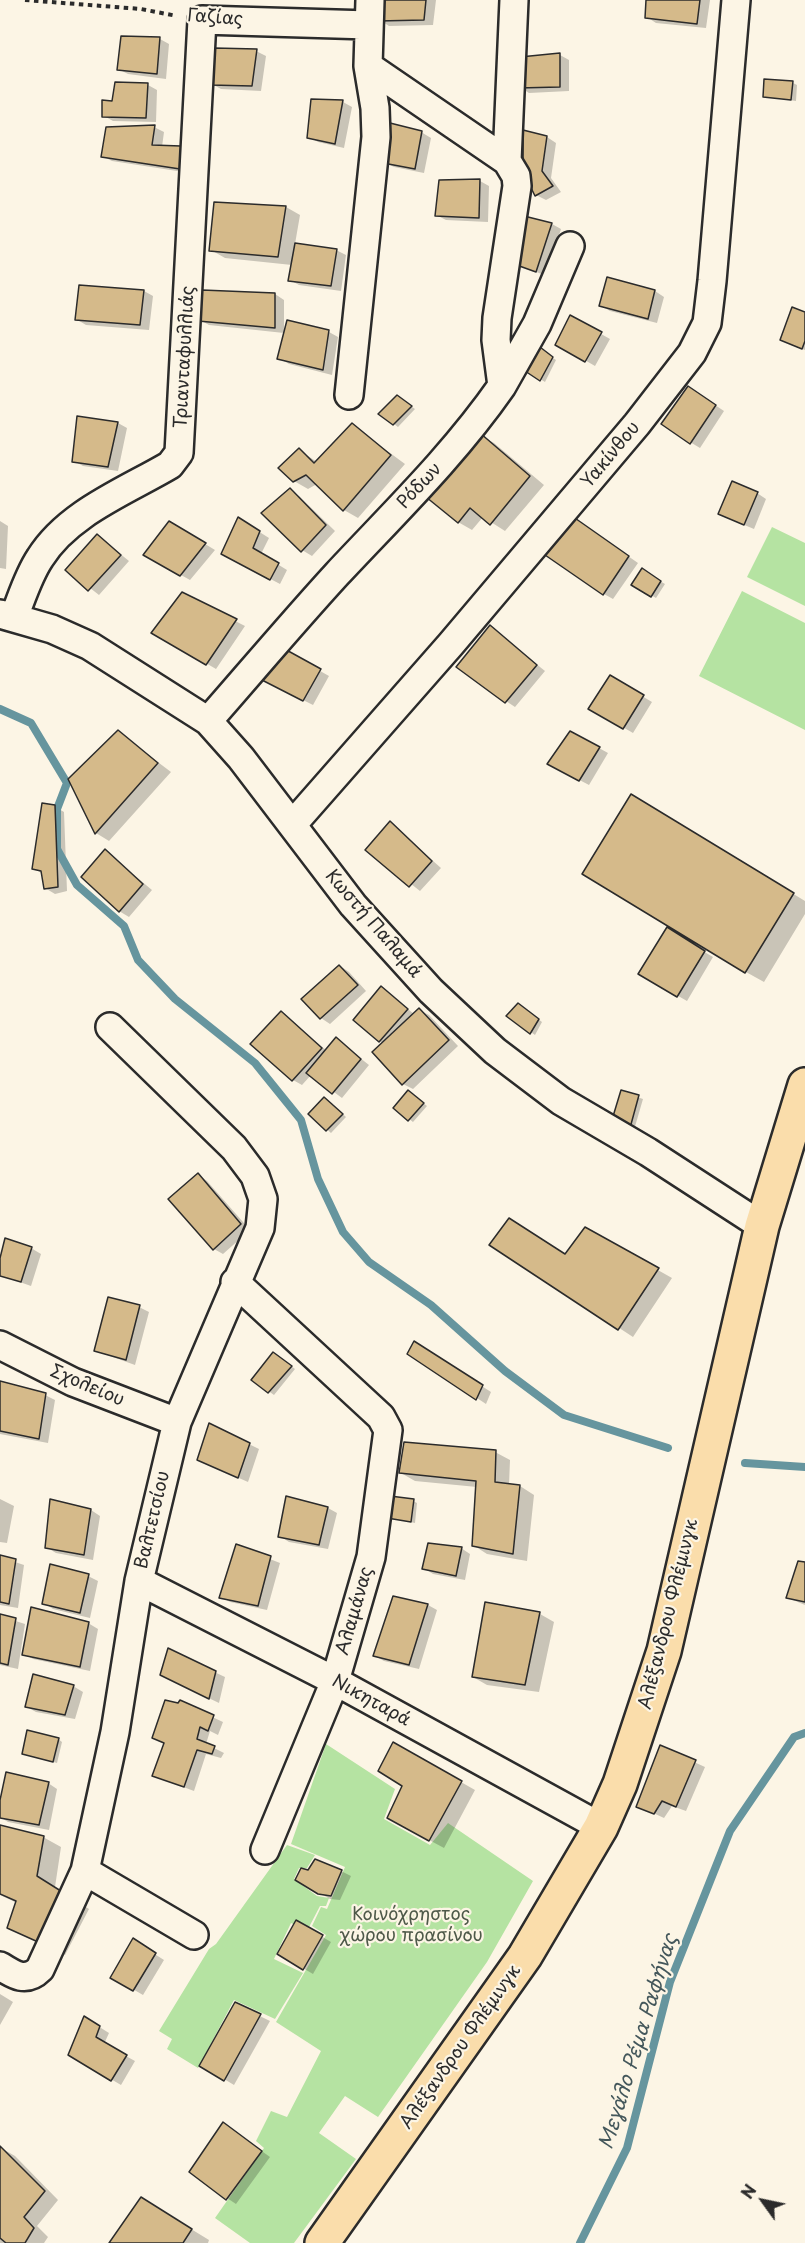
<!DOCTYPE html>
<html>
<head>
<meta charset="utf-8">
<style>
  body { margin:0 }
  #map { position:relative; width:805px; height:2243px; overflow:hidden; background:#fcf5e5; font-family:"Playpen Sans",sans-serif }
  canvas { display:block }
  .north { position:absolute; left:733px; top:2171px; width:60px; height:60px; -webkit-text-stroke:4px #fcf5e5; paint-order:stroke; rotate:303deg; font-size:16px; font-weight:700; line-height:24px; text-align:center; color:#2b2b2b }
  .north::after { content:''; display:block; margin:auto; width:21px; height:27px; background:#2b2b2b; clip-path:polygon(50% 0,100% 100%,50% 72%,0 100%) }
</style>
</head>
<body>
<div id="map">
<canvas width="805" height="2243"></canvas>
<div class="north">N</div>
</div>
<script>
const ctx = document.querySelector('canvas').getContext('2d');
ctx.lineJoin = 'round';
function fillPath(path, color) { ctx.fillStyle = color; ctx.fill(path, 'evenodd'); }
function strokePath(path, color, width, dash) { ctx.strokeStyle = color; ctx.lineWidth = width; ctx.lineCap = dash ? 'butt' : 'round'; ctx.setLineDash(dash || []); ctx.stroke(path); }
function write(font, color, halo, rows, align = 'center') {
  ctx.font = font + ' "Playpen Sans",sans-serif'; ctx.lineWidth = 4.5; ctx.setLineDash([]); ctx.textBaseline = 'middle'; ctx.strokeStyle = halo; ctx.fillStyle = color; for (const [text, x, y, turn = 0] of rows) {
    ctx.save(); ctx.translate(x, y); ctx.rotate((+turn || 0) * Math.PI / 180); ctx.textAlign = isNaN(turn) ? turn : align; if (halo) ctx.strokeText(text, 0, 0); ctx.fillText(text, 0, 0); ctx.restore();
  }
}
fillPath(new Path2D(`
  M772,527L805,543V606L747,577Z
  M742,591L805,623V730L699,676Z
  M326,1744L395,1789L384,1819L430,1845L448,1823L533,1881L487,1962L378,2117L345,2096L319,2133L356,2159L294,2243H250L215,2218L264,2148L256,2141L271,2111L287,2117L321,2051L276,2022L326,1935L312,1926L321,1907L327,1909L345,1867L291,1844Z
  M287,1845L315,1855L307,1868H299L294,1879L317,1896L329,1898L326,1906H320L307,1931L291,1923L274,1959L303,1973L275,2019L234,2000L198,2068L167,2049L172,2039L159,2031L209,1949L216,1944Z`), '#b5e3a2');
fillPath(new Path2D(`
  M380,0H436L433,25L389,26L380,20Z
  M648,0H710L706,28L656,23L647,17Z
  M160,39L169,44L166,79L128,74L118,69Z
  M256,51L266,56L261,91L221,89L212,84Z
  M560,55L569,60V91L529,93L520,87Z
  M793,83L797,85L796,101L764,96Z
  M148,85L157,90L156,122L113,121L104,116L114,103Z
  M343,102L352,107L344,148L318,142L309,137Z
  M154,127L164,132L162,147L181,148L190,153V173L112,161L102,156Z
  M421,132L431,138L424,173L394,167L384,162Z
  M524,132L547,137L556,143L551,178L561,192L546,200L536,195Z
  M480,181L489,186L488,222L446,220L436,215Z
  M215,203L286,207L300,215L295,244L336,250L346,255L341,291L299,285L290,280L292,265L225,258L211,250Z
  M525,218L552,224L561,229L546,276L513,262Z
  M608,279L655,291L664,297L657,323L610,311L600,305Z
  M144,291L153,296L149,330L86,325L76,319Z
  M275,294L284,300V333L209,325L200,320Z
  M805,314V350L781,340Z
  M571,317L610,339L595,366L557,344Z
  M329,332L338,337L332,375L289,364L279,358Z
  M540,349L556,360L545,382L524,369Z
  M697,393L724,411L700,448L690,442Z
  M401,399L415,409L398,427L380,413Z
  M79,418L118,423L127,428L118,471L83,466L74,461Z
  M352,425L405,464L358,518L344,510L317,484L308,489L294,481L299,450L317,462Z
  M480,435L494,443L544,485L505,531L483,517L472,530L458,522Z
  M290,490L299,496L335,531L312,556L302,550Z
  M757,493L766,499L754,529L730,519Z
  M239,519L269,538L261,554L287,570L280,584L223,554Z
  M0,521L8,526L6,569L0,568Z
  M169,522L215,550L190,580L145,555Z
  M582,524L638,563L613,599L604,594Z
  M98,536L129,561L99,595L67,570Z
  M642,571L665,584L656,598L633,584Z
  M182,594L245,626L216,669L153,632Z
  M490,627L545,671L515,707L506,701Z
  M281,649L329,676L313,705L269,683Z
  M610,677L652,702L633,733L590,708Z
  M118,732L171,772L109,841L96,833Z
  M599,748L608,753L589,785L549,764Z
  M54,806L64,812L67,891L55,894L45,888L43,874L34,868Z
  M649,806L805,901V914L764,982L746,972Z
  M390,823L441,868L420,891L368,850Z
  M105,851L152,890L129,917L119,911Z
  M667,930L713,957L687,1001L640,974Z
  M340,966L349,972L366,991L330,1024L321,1018Z
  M382,988L414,1014L419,1010L429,1015L458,1046L413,1089L403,1084L374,1052L383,1043L379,1041Z
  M522,1007L542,1022L535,1035L508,1016Z
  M281,1013L327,1051L336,1039L369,1065L342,1098L311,1075L302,1085L293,1080Z
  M622,1092L643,1099L634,1130L617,1125Z
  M412,1094L427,1106L413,1122L395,1108Z
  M325,1098L346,1117L331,1133L310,1114Z
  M198,1175L207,1181L250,1230L223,1254L214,1249Z
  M585,1229L672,1278L633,1337L491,1244L566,1255Z
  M31,1248L41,1254L31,1286L0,1275V1263Z
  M139,1307L149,1312L135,1365L96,1351Z
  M423,1348L491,1392L486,1404L409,1353Z
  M278,1356L295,1369L274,1395L253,1380Z
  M0,1383L45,1395L55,1400L48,1443L0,1434Z
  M210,1425L259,1449L248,1482L198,1460Z
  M495,1452L510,1460L509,1485L520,1486L534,1495L527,1561L487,1554L473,1545L477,1487L415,1481L401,1473Z
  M287,1497L328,1508L337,1513L328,1549L289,1542L280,1536Z
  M0,1499L14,1506L7,1543L0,1542Z
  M413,1501L417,1503L415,1523L389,1517Z
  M91,1510L100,1516L93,1560L56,1553L46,1547Z
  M237,1546L280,1563L267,1610L230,1602L221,1597Z
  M461,1548L470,1554L465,1580L433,1574L424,1568Z
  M0,1557L24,1565L18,1608L0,1605Z
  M805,1564V1605L788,1598Z
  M88,1576L98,1581L90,1618L53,1609L44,1603Z
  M394,1598L428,1605L437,1610L419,1669L384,1661L375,1656Z
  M540,1614L554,1622L539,1692L487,1685L473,1677Z
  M0,1616L25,1624L18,1669L0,1665Z
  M88,1623L98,1629L90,1671L33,1659L24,1654Z
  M169,1651L225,1677L219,1703L171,1680Z
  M73,1686L83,1692L75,1719L36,1712L27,1707Z
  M180,1702L223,1722L218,1735L210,1731L206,1744L224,1753L221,1758L206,1754L194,1791L154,1776L165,1744L153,1737Z
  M58,1739L62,1742L57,1763L24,1753Z
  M394,1744L475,1790L444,1848L403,1826L404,1786Z
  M661,1747L705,1767L686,1811L672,1806L664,1818L638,1806Z
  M48,1783L57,1789L49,1830L8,1822L0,1817V1808Z
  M0,1827L43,1837L61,1847L55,1887L89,1909L65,1955L9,1927L17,1903L0,1895Z
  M341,1871L351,1876L340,1900L330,1899L297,1880Z
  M297,1922L331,1942L313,1974L279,1954Z
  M142,1946L164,1960L143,1995L112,1977Z
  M0,1994L13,2002L0,2025Z
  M235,2004L270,2021L234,2085L201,2065Z
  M85,2018L109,2033L104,2044L135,2061L121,2085L70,2055Z
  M224,2124L270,2157L236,2204L227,2198Z
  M1,2148L15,2156L58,2200L37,2226L48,2237L44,2243H0Z
  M160,2210L209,2240L208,2243H111Z`), '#0003');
strokePath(new Path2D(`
  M0,709L31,723L67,783L57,809V849L77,885L124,926L138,960L175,999L255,1063L301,1120L318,1179L343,1232L369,1262L431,1305L505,1371L564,1415L668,1448
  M745,1463L805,1467
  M580,2243L627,2148L670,1982L730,1831L794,1737L805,1733`), '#66959e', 8);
const building = new Path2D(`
  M379,0H426L424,20L378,21Z
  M646,0H700L697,24L645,18Z
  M121,36L160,37L157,74L117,70Z
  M214,48L257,49L252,86L210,85Z
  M560,53V87L518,88L520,57Z
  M764,79L793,81L791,100L763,97Z
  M115,82L148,83L146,118L102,117V100L112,101Z
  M311,99L343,100L335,144L307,138Z
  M390,123L422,131L415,169L383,163Z
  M155,125L152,145L181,146L180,169L101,157L106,127Z
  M523,130L547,136L542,171L553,186L535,196L523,171Z
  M480,179L479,218L435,216L439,180Z
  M214,202L286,206L278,257L209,251Z
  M524,216L552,223L536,272L511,263Z
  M295,243L337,249L331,286L288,281Z
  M607,277L655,290L648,319L599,306Z
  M79,285L144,290L140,325L75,320Z
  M202,290L275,293V328L198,321Z
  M792,307L805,312V341L802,349L780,340Z
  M570,315L602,332L585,362L555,345Z
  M287,320L329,330L323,370L277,359Z
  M536,344L553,357L540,381L522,369Z
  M688,386L716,405L690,444L661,424Z
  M397,395L412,406L393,425L378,414Z
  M77,416L118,422L108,467L72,462Z
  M352,423L391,455L343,511L306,475L293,482L278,468L299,448L314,463Z
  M480,433L530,476L490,525L470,508L458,523L426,497Z
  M732,481L758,492L744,525L718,514Z
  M290,488L326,525L301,552L261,513Z
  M572,516L629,556L603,595L545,555Z
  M238,517L260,531L253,548L279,563L270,580L221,554Z
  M169,521L206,543L180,576L143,555Z
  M97,534L121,555L88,591L65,570Z
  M642,568L661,581L651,597L631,585Z
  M182,592L237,619L206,665L151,633Z
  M490,625L537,665L505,703L456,667Z
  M281,647L321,669L303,701L258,678Z
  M610,675L644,695L623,729L588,709Z
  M118,730L158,763L95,834L68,779Z
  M570,731L600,747L579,781L547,764Z
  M631,794L794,893L745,973L582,874Z
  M42,803L55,805L58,887L44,889L41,871L32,869Z
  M390,821L432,861L409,887L365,850Z
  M105,849L143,884L119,912L81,877Z
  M667,927L705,951L677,997L638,974Z
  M339,965L358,985L320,1019L301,999Z
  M381,986L408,1009L379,1042L353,1020Z
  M518,1003L539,1019L530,1034L506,1016Z
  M419,1008L449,1040L402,1085L372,1052Z
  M281,1011L322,1048L292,1081L250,1044Z
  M336,1037L361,1059L332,1094L306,1073Z
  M408,1090L424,1103L408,1121L393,1108Z
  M621,1090L639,1095L630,1128L611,1123Z
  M324,1097L343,1114L326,1131L308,1114Z
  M198,1173L241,1224L213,1250L168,1199Z
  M509,1218L565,1254L585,1227L659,1268L618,1330L489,1245Z
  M5,1238L32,1247L21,1282L0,1276V1258Z
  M108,1297L140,1305L126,1360L94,1351Z
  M414,1341L483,1385L476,1400L407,1354Z
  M273,1352L292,1366L268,1393L251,1380Z
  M0,1381L46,1393L39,1439L0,1431Z
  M209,1423L250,1443L238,1478L197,1460Z
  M404,1442L496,1450L495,1482L520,1485L513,1554L472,1546L476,1481L399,1473Z
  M286,1496L328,1507L319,1545L278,1537Z
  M390,1496L414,1499L411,1522L387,1518Z
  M50,1499L91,1509L84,1555L45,1548Z
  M428,1543L462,1547L456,1576L422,1569Z
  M236,1544L271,1556L258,1606L219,1598Z
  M0,1555L16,1559L9,1604L0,1602Z
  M798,1561L805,1562V1602L786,1598Z
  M50,1564L89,1574L80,1613L42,1604Z
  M393,1596L428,1604L409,1665L373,1656Z
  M485,1602L540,1612L525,1685L472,1677Z
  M31,1607L89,1622L80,1667L22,1655Z
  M0,1614L16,1618L8,1665L0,1663Z
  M168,1648L216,1671L209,1699L160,1675Z
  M33,1674L74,1685L65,1715L25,1707Z
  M165,1700L178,1703L180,1700L214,1715L208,1731L200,1727L197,1739L215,1746L212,1754L197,1750L184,1787L152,1776L164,1743L152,1738Z
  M27,1730L59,1738L53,1762L22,1754Z
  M393,1742L462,1781L429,1841L387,1818L402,1786L378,1771Z
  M660,1745L696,1760L676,1807L662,1801L654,1814L636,1807Z
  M6,1772L49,1782L39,1825L0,1818V1800Z
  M0,1825L44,1836L37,1876L72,1898L47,1946L7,1928L16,1901L0,1894Z
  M315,1859L342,1870L331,1896L318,1894L295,1880L301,1868L308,1870Z
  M296,1920L323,1935L303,1970L277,1954Z
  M133,1938L156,1953L133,1991L110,1978Z
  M235,2002L261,2014L224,2081L199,2066Z
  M84,2016L100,2026L96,2037L127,2055L111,2081L68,2055Z
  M223,2122L262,2151L226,2200L189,2172Z
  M0,2146L45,2191L24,2217L34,2228L25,2243H6L0,2238Z
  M141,2197L192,2229L183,2243H109Z`);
fillPath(building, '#d5ba8a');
strokePath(building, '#2b2b2b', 1.5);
const street = new Path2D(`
  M507,161L514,0
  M502,386L537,324L570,246
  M349,395L376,137L375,108L368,66L370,0
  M0,614L52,629L90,646L208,721L241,758L353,905L431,991L495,1051L561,1101L648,1152L762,1226
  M14,617C22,597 28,576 40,558C68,513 126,491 170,465L179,453L202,20L369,25
  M208,721C251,672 293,622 337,574C394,513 454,455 502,386L496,340L497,318L517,186L516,176L507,161L368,66
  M292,825L451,644L637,424L692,353L707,323L712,281L736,0
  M235,1282L381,1417L388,1430L371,1557L335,1681L265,1850
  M0,1345L73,1382L177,1422
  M139,1581L335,1681L601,1827
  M85,1871L194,1935
  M0,1966C14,1975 26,1983 40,1969L85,1871L115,1732L139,1581L177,1422L260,1228L263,1199L255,1176L234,1148L110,1027`);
const primary = new Path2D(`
  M322,2243L525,1956L601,1827L620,1784L664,1651L762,1226L805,1085`);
strokePath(street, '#2b2b2b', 32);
strokePath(primary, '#2b2b2b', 38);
strokePath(new Path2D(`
  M25,0L141,9L177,16`), '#2b2b2b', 4, [4.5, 4.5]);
strokePath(street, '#fcf5e5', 27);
strokePath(primary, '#faddab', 33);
write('18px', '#2b2b2b', '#fcf5e5', [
  ["Γαζίας",215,18,4],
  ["Τριανταφυλλιάς",185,357,-87],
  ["Υακίνθου",611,455,-50],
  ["Ρόδων",420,486,-47],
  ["Κωστή Παλαμά",373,924,49],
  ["Σχολείου",87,1386,23],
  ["Βαλτετσίου",153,1520,-77],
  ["Αλαμάνας",355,1611,-74],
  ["Αλέξανδρου Φλέμινγκ",669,1614,-76],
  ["Νικηταρά",371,1701,29],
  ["Αλέξανδρου Φλέμινγκ",461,2047,-55]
]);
write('18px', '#4e5949', '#fcf5e5', [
  ["Κοινόχρηστος",411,1915],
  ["χώρου πρασίνου",411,1936]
]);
write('italic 20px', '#44575b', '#fcf5e5', [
  ["Μεγάλο Ρέμα Ραφήνας",639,2042,-73]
]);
</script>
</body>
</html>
